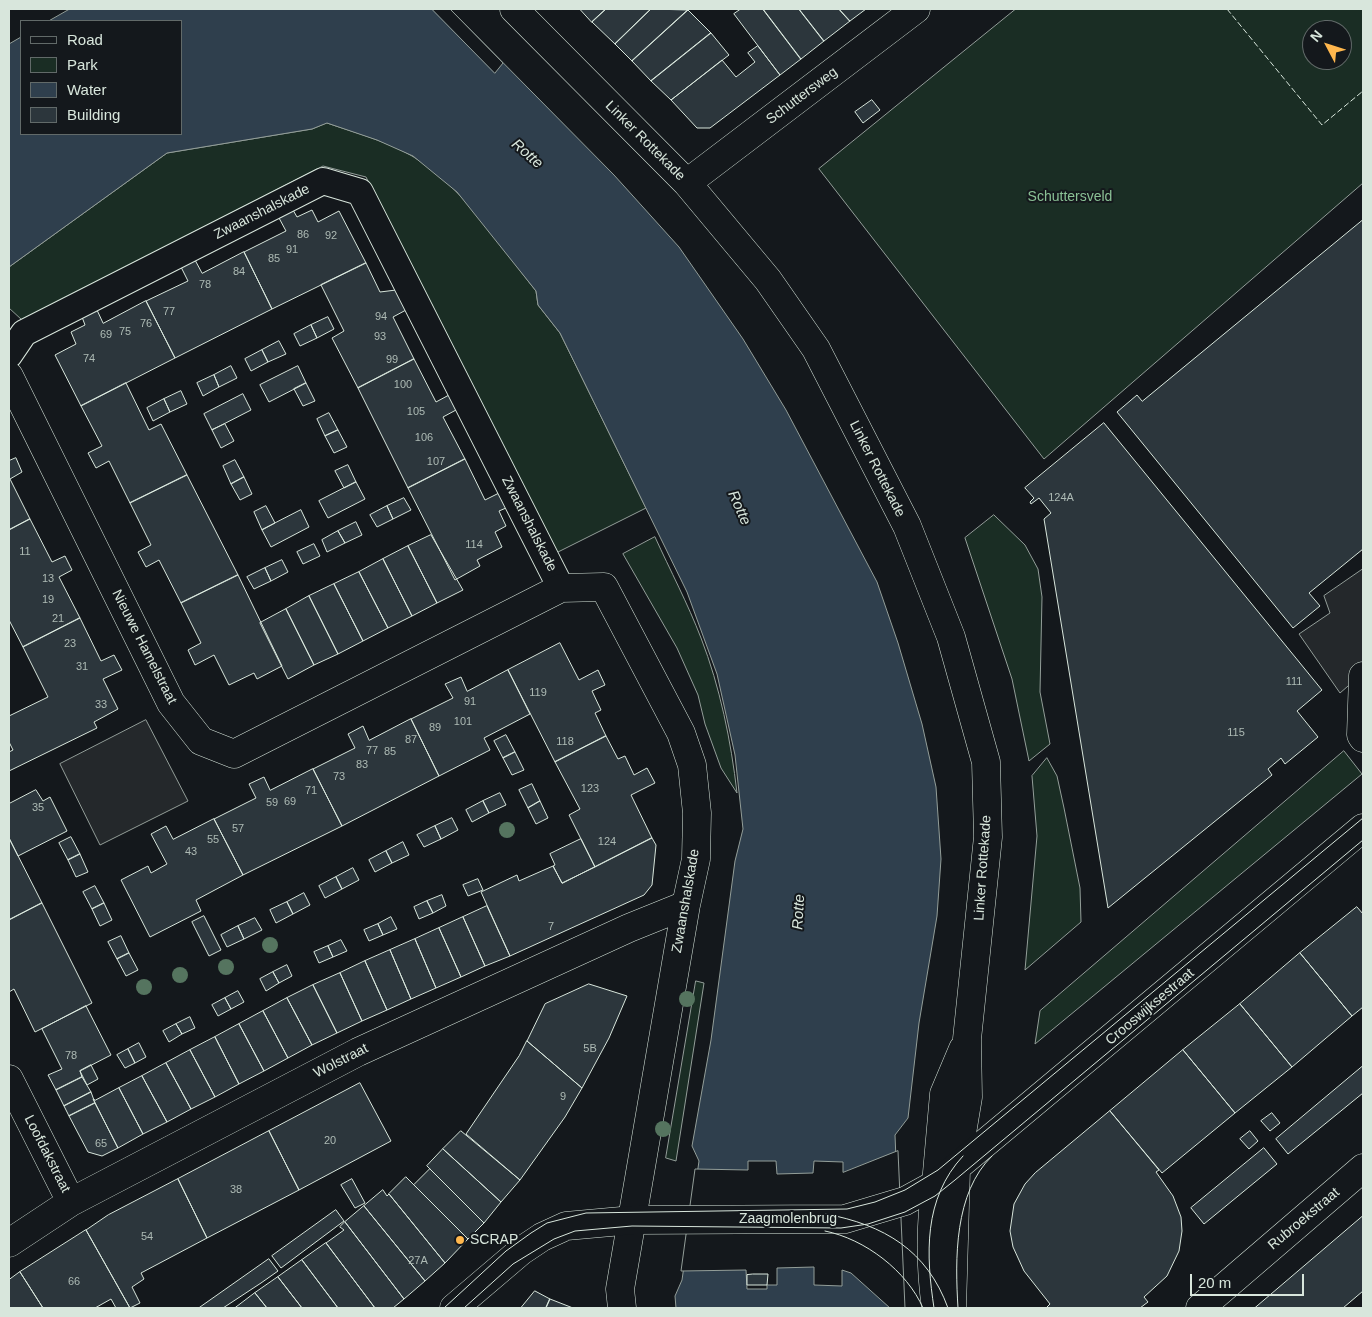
<!DOCTYPE html>
<html>
<head>
<meta charset="utf-8">
<style>
	body { margin:0 }
	#map { position:relative; width:1372px; height:1317px; overflow:hidden; background:#14181c; font-family:Arial,sans-serif }
	canvas { display:block }
	.frame { position:absolute; inset:0; border:10px solid #d8e6dc; pointer-events:none }
	.legend { position:absolute; left:20px; top:20px; width:162px; height:115px; box-sizing:border-box; background:#14181c; border:1px solid #626a69; margin:0; padding:6px 9px; list-style:none; font-size:15px; color:#d8e6dc }
	.legend li { display:flex; align-items:center; gap:10px; height:25px }
	.legend b { width:25px; border:1px solid #626a69 }
	.north { position:absolute; left:1302px; top:20px; width:50px; height:50px; box-sizing:border-box; background:#14181c; border:1px solid #626a69; border-radius:50%; rotate:310deg; font-size:14px; font-weight:700; line-height:20px; text-align:center; color:#d8e6dc }
	.north::after { content:''; display:block; margin:auto; width:18px; height:22px; background:#ffb74d; clip-path:polygon(50% 0,100% 100%,50% 72%,0 100%) }
	.scale { position:absolute; left:1190px; top:1274px; width:114px; height:22px; box-sizing:border-box; border:2px solid #d8e6dc; border-top:0; padding-left:6px; font-size:15px; line-height:18px; white-space:nowrap; color:#d8e6dc; -webkit-text-stroke:4px #14181c; paint-order:stroke }
</style>
</head>
<body>
<div id="map">
<canvas width="1372" height="1317"></canvas>
<div class="frame"></div>
<ul class="legend">
<li><b style="height:6px;background:#14181c"></b>Road</li>
<li><b style="height:14px;background:#1a2d24"></b>Park</li>
<li><b style="height:14px;background:#2f3f4d"></b>Water</li>
<li><b style="height:14px;background:#2c363c"></b>Building</li>
</ul>
<div class="north">N</div>
<div class="scale">20 m</div>
</div>
<script>
const g = document.querySelector('canvas').getContext('2d');
g.lineJoin = 'round';
function fill(path, color) {
  g.fillStyle = color;
  g.fill(path, 'evenodd');
}
function trace(path, color, width, dash) {
  g.strokeStyle = color;
  g.lineWidth = width;
  g.lineCap = dash ? 'butt' : 'round';
  g.setLineDash(dash || []);
  g.stroke(path);
}
function drawText(font, color, halo, rows, align = 'center') {
  g.font = font + ' Arial,sans-serif';
  g.lineWidth = 4;
  g.setLineDash([]);
  g.textBaseline = 'middle';
  g.strokeStyle = halo;
  g.fillStyle = color;
  for (const [text, x, y, turn = 0] of rows) {
    g.save();
    g.translate(x, y);
    g.rotate((+turn || 0) * Math.PI / 180);
    g.textAlign = isNaN(turn) ? turn : align;
    if (halo) g.strokeText(text, 0, 0);
    g.fillText(text, 0, 0);
    g.restore();
  }
}
const green = new Path2D(`
	M1016 9H1363V183L1044 459 819 169ZM1312 30H1342V60H1312Z
	M327 123C356 133 386 141 412 156 464 187 499 245 536 291L538 305 560 333 646 508 556 553 366 177 323 166 22 320 9 308V267L167 153 312 129Z
	M994 515 1025 545 1038 569 1042 597 1040 692 1050 744 1029 761 1012 679 965 538Z
	M655 537C670 570 688 604 701 638 720 687 731 741 737 793L721 768 705 724 698 695 677 648 623 554Z
	M1344 751 1362 774 1035 1044 1040 1011Z
	M1047 758 1057 776 1064 808 1080 888 1081 922 1025 970 1037 836 1032 776Z
	M696 981 704 983 676 1161 666 1158Z`);
fill(green, '#1a2d24');
trace(green, '#939e99', 1);
const parking = new Path2D(`
	M1363 569V673L1340 693 1299 634 1330 613 1324 596Z
	M146 720 188 801 100 845 60 764Z`);
fill(parking, '#24282b');
trace(parking, '#939e99', 1);
const water = new Path2D(`
	M70 9H450L614 175 679 247 743 339 786 410 877 582 898 643 922 724 936 787 941 859 937 916 919 1023 908 1118 895 1135 902 1308H676L675 1296 682 1280 699 1161 692 1146 711 1040 735 861 743 829 735 755 717 674 687 592 560 333 538 305 536 291 457 192 413 156 377 140 327 123 312 129 167 153 9 267V44L21 37V134H181V21H49Z`);
fill(water, '#2f3f4d');
trace(water, '#939e99', 1);
const pier = new Path2D(`
	M432 9H450L503 63 495 73Z
	M898 1151 905 1308H890L851 1273 842 1270V1286L814 1285V1267L777 1268V1285H767V1289H747L746 1270 681 1271 695 1169 748 1170V1161H776L777 1174 813 1173 814 1161 843 1162V1172Z`);
fill(pier, '#14181c');
trace(pier, '#939e99', 1);
const building = new Path2D(`
	M580 9H606L592 22Z
	M606 9H651L615 44 592 22Z
	M651 9 688 10 632 61 615 44Z
	M741 9H763L801 59 780 75 734 14Z
	M763 9H799L824 41 801 59Z
	M799 9H839L850 21 824 41Z
	M839 9H866L850 21Z
	M688 10 711 33 651 81 632 61Z
	M711 33 729 55 671 100 651 81Z
	M758 46 780 75 710 128H697L671 100 722 60 736 77 755 62 748 53Z
	M872 100 880 110 863 123 855 112Z
	M293 210 297 217 312 210 318 222 339 211 366 263 272 309 244 252 286 231 279 218Z
	M1363 220V549L1309 593 1320 606 1293 628 1117 412 1137 395 1142 401Z
	M244 252 272 309 175 358 146 301 188 281 181 267 195 260 202 273Z
	M366 263 380 292 396 290 406 310 393 317 414 359 358 388 332 338 344 331 321 285Z
	M146 301 175 358 81 406 55 355 76 344 71 332 85 325 82 317 97 310 103 323Z
	M328 317 334 329 317 338 311 325Z
	M311 325 317 338 300 346 294 334Z
	M279 341 286 354 268 362 262 350Z
	M262 350 268 362 251 371 245 359Z
	M414 359 436 402 449 395 456 410 443 417 465 459 408 488 358 388Z
	M231 366 237 378 219 387 214 375Z
	M298 366 306 383 269 402 260 385Z
	M214 375 219 387 203 396 197 383Z
	M126 383 149 430 161 424 187 475 130 503 109 461 96 468 88 453 102 446 81 406Z
	M306 383 315 401 303 406 294 389Z
	M181 391 187 404 170 412 164 399Z
	M243 394 251 410 212 430 204 414Z
	M164 399 170 412 153 421 147 408Z
	M329 413 338 430 325 436 317 419Z
	M1104 423 1322 690 1297 711 1318 737 1285 764 1281 758 1268 769 1272 775 1108 908 1044 519 1051 513 1039 498 1031 504 1030 502 1034 498 1025 488Z
	M225 424 234 441 221 448 212 430Z
	M338 430 347 447 334 453 325 436Z
	M16 458 22 472 10 479 30 519 9 530V461Z
	M465 459 485 500 499 493 506 508 499 511 506 526 495 532 502 547 477 560 480 566 455 580 408 488Z
	M235 460 244 477 231 484 223 466Z
	M348 465 356 482 344 488 335 471Z
	M187 475 238 575 181 603 159 560 146 567 138 552 151 545 130 503Z
	M244 477 252 494 240 500 231 484Z
	M356 482 365 499 328 518 319 501Z
	M404 498 411 510 393 519 387 506Z
	M266 506 275 523 262 530 254 512Z
	M387 506 393 519 377 527 370 515Z
	M301 510 309 527 271 547 262 530Z
	M30 519 52 562 65 556 72 570 59 577 80 618 23 647 9 620V530Z
	M356 522 362 535 345 543 338 531Z
	M338 531 345 543 327 552 322 540Z
	M431 535 463 590 437 603 408 546Z
	M314 544 320 556 303 564 297 552Z
	M408 546 437 603 412 616 383 559Z
	M383 559 412 616 388 628 359 572Z
	M282 560 288 572 271 581 265 568Z
	M265 568 271 581 254 589 247 577Z
	M359 572 388 628 363 641 334 584Z
	M238 575 282 666 257 679 254 673 229 685 214 655 195 665 188 650 201 643 181 603Z
	M334 584 363 641 338 654 309 596Z
	M309 596 338 654 314 665 286 609Z
	M286 609 314 665 288 679 260 623Z
	M80 618 101 661 114 655 122 670 103 679 118 709 94 722 97 728 9 771V752L13 750 9 742V716L48 697 23 647Z
	M560 643 579 680 598 670 605 685 592 691 601 710 595 713 606 736 555 762 508 670Z
	M508 670 530 714 484 738 490 750 439 776 411 719 453 698 445 684 461 677 467 691Z
	M411 719 439 776 342 826 313 769 355 748 348 734 363 726 369 740Z
	M506 735 515 752 503 758 494 741Z
	M606 736 618 759 625 756 634 775 647 768 655 783 631 795 652 838 595 867 569 815 580 809 555 762Z
	M515 752 524 770 512 775 503 758Z
	M313 769 342 826 243 875 214 819 256 798 249 784 264 777 270 790Z
	M532 784 540 801 528 808 519 790Z
	M36 790 43 801 50 797 67 831 18 856 9 838V804Z
	M500 793 506 805 489 813 483 801Z
	M483 801 489 813 472 822 466 810Z
	M540 801 548 818 536 824 528 808Z
	M452 818 458 830 441 839 435 826Z
	M214 819 243 875 196 900 201 911 150 937 121 880 148 866 151 873 167 864 151 834 166 826 173 839Z
	M435 826 441 839 424 847 417 835Z
	M71 837 80 854 68 860 59 843Z
	M9 838 42 903 9 920Z
	M652 838 656 845 652 885 644 895 510 956 481 892 517 875 519 881 553 866 562 883Z
	M581 839 595 867 562 883 553 866 555 865 550 854Z
	M403 842 409 855 392 863 386 851Z
	M386 851 392 863 375 872 369 860Z
	M80 854 88 872 76 877 68 860Z
	M353 868 359 880 342 889 336 877Z
	M336 877 342 889 325 898 319 886Z
	M478 879 483 890 468 896 463 885Z
	M95 886 104 903 92 909 83 892Z
	M304 893 310 905 293 914 287 902Z
	M442 895 446 906 433 913 427 901Z
	M427 901 433 913 419 919 414 907Z
	M287 902 293 914 276 923 270 910Z
	M42 903 92 1003 35 1032 14 989 9 992V920Z
	M104 903 112 920 100 926 92 909Z
	M487 906 510 956 485 966 463 917Z
	M1357 907 1363 914V1007L1352 1016 1300 953Z
	M204 916 221 950 209 956 192 922Z
	M391 917 397 929 383 935 378 924Z
	M463 917 485 966 461 977 439 928Z
	M255 918 262 930 244 939 238 926Z
	M378 924 383 935 369 941 364 930Z
	M238 926 244 939 227 947 221 935Z
	M439 928 461 977 436 988 415 939Z
	M121 936 129 953 117 959 108 942Z
	M415 939 436 988 411 999 390 950Z
	M341 940 347 951 333 957 328 946Z
	M328 946 333 957 319 963 314 952Z
	M390 950 411 999 387 1010 365 961Z
	M129 953 138 970 126 976 117 959Z
	M1300 953 1352 1016 1292 1067 1240 1004Z
	M365 961 387 1010 362 1021 340 973Z
	M287 965 292 976 279 983 273 972Z
	M273 972 279 983 266 991 260 979Z
	M340 973 362 1021 337 1033 313 985Z
	M589 984 627 996 609 1038 582 1088 527 1041 545 1004Z
	M313 985 337 1033 312 1045 287 998Z
	M238 991 244 1002 231 1009 225 998Z
	M225 998 231 1009 218 1016 212 1005Z
	M287 998 312 1045 288 1058 263 1011Z
	M1240 1004 1292 1067 1235 1113 1183 1050Z
	M86 1006 111 1055 80 1071 82 1077 56 1090 48 1075 62 1069 42 1029Z
	M263 1011 288 1058 264 1071 239 1024Z
	M190 1017 195 1028 182 1034 176 1024Z
	M176 1024 182 1034 169 1042 163 1031Z
	M239 1024 264 1071 239 1084 215 1037Z
	M215 1037 239 1084 215 1097 190 1050Z
	M527 1041 582 1088 565 1117 520 1180 466 1134 519 1056Z
	M139 1043 146 1057 135 1063 128 1049Z
	M128 1049 135 1063 125 1068 117 1055Z
	M190 1050 215 1097 191 1109 166 1063Z
	M1183 1050 1235 1113 1162 1173 1110 1111Z
	M166 1063 191 1109 167 1122 142 1076Z
	M91 1065 98 1079 87 1085 80 1071Z
	M1363 1066V1093L1288 1154 1276 1139Z
	M142 1076 167 1122 143 1134 119 1088Z
	M82 1077 91 1092 64 1106 56 1090Z
	M360 1083 391 1141 299 1190 269 1131Z
	M119 1088 143 1134 118 1148 93 1099 95 1100Z
	M91 1092 95 1103 69 1116 64 1106Z
	M95 1103 118 1148 102 1156 88 1152 69 1116Z
	M1110 1111 1159 1170 1156 1172 1173 1196 1181 1217 1182 1231 1179 1251 1167 1276 1144 1297 1148 1302 1140 1308H1046L1050 1304 1024 1271 1013 1247 1010 1231 1014 1204 1025 1184 1035 1173Z
	M1272 1113 1280 1123 1270 1131 1261 1121Z
	M269 1131 299 1190 207 1238 178 1179Z
	M461 1131 520 1180 501 1202 443 1149Z
	M1250 1131 1258 1141 1249 1149 1240 1139Z
	M1264 1148 1277 1164 1204 1224 1191 1208Z
	M443 1149 501 1202 484 1223 427 1166Z
	M430 1169 484 1223 468 1239 414 1185Z
	M406 1177 468 1239 445 1263 389 1194Z
	M178 1179 207 1238 141 1273 144 1279 132 1287 140 1303 130 1308 86 1230 108 1215Z
	M352 1179 365 1203 355 1208 341 1185Z
	M383 1190 387 1196 389 1194 445 1263 425 1281 364 1206Z
	M364 1206 425 1281 404 1299 345 1222Z
	M336 1210 344 1221 281 1268 272 1256Z
	M1363 1216V1291L1343 1308H1255Z
	M345 1222 404 1299 393 1308H375L326 1243 344 1230 340 1227Z
	M86 1230 130 1308H116L111 1299 95 1308H43L20 1272Z
	M326 1243 375 1308H338L302 1260Z
	M269 1259 278 1271 261 1283 223 1308H199Z
	M302 1260 338 1308H302L278 1277Z
	M20 1272 43 1308H9V1280Z
	M753 1274H768L767 1285H747V1275Z
	M278 1277 302 1308H267L255 1293Z
	M535 1291 550 1299 546 1308H521Z
	M255 1293 267 1308H235Z
	M550 1299 573 1308H546Z`);
fill(building, '#2c363c');
trace(building, '#d8e6dc', 1);
const pedestrian = new Path2D(`
	M9 355 24 333 323 181 360 192 561 588`);
const minor = new Path2D(`
	M514 9 687 183 768 280 816 349 907 526 951 637 986 762 988 837 967 1039 968 1097 956 1169
	M687 183 916 9
	M9 376 171 703 201 741 234 754 561 588 604 587 681 733 692 765 697 813 696 859 686 905 620 1289 622 1308
	M1363 676 1361 735 1363 738
	M9 1079 71 1202
	M936 1184 944 1094 963 1049
	M9 1243 71 1202 358 1052 629 928 686 905
	M1200 1308 1363 1168`);
const tertiary = new Path2D(`
	M454 1308 521 1251 542 1237 566 1226 633 1220 845 1219 905 1201 936 1184 1363 828
	M936 1308C930 1267 930 1226 936 1184
	M952 1308 956 1169`);
trace(pedestrian, '#d8e6dc', 28);
trace(minor, '#d8e6dc', 29);
trace(tertiary, '#d8e6dc', 29);
trace(pedestrian, '#14181c', 26);
trace(minor, '#14181c', 28);
trace(tertiary, '#14181c', 28);
trace(new Path2D(`
	M826 1214C884 1225 927 1250 948 1308
	M825 1231C865 1239 907 1271 923 1308
	M444 1308 506 1251 531 1233 547 1223 586 1213 847 1209 875 1202 905 1190 938 1170 1363 818
	M464 1308 513 1264 554 1239 575 1231 632 1226 841 1228 868 1224 905 1212 935 1196 955 1180 1363 840
	M934 1308C926 1255 923 1199 963 1156
	M958 1308C955 1259 954 1193 992 1156`), '#d8e6dc', 1);
trace(new Path2D(`
	M1227 9 1322 125 1363 91`), '#d8e6dc', 1, [6, 2.5]);
g.fillStyle = '#55745f';
for (const [x, y] of [
	[507,830],
	[270,945],
	[226,967],
	[180,975],
	[144,987],
	[687,999],
	[663,1129]
]) {
  g.beginPath();
  g.arc(x, y, 8, 0, 2 * Math.PI);
  g.fill();
}
for (const [x, y, r, color] of [
	[460,1240,5,"#ffb74d"]
]) {
  const dot = new Path2D();
  dot.arc(x, y, r, 0, 2 * Math.PI);
  g.fillStyle = color;
  g.fill(dot);
  trace(dot, '#14181c', 2);
}
drawText('11px', '#adbab4', null, [
	["86",303,235],
	["92",331,236],
	["91",292,250],
	["85",274,259],
	["84",239,272],
	["78",205,285],
	["77",169,312],
	["94",381,317],
	["76",146,324],
	["75",125,332],
	["69",106,335],
	["93",380,337],
	["74",89,359],
	["99",392,360],
	["100",403,385],
	["105",416,412],
	["106",424,438],
	["107",436,462],
	["124A",1061,498],
	["114",474,545],
	["11",25,552],
	["13",48,579],
	["19",48,600],
	["21",58,619],
	["23",70,644],
	["31",82,667],
	["111",1294,682],
	["119",538,693],
	["91",470,702],
	["33",101,705],
	["101",463,722],
	["89",435,728],
	["115",1236,733],
	["87",411,740],
	["118",565,742],
	["77",372,751],
	["85",390,752],
	["83",362,765],
	["73",339,777],
	["123",590,789],
	["71",311,791],
	["69",290,802],
	["59",272,803],
	["35",38,808],
	["57",238,829],
	["55",213,840],
	["124",607,842],
	["43",191,852],
	["7",551,927],
	["5B",590,1049],
	["78",71,1056],
	["9",563,1097],
	["20",330,1141],
	["65",101,1144],
	["38",236,1190],
	["54",147,1237],
	["27A",418,1261],
	["66",74,1282]
]);
drawText('14px', '#d8e6dc', '#14181c', [
	["Schuttersweg",802,96,-37],
	["Linker Rottekade",645,141,45],
	["Zwaanshalskade",262,212,-27],
	["Linker Rottekade",877,469,63],
	["Zwaanshalskade",529,524,63],
	["Nieuwe Hamelstraat",144,647,63],
	["Linker Rottekade",983,868,-86],
	["Zwaanshalskade",686,901,-80],
	["Crooswijksestraat",1150,1007,-40],
	["Wolstraat",341,1061,-27],
	["Loofdakstraat",47,1154,63],
	["Zaagmolenbrug",788,1219],
	["Rubroekstraat",1304,1219,-40]
]);
drawText('14px', '#8ac095', '#14181c', [
	["Schuttersveld",1070,197]
]);
drawText('14px', '#d8e6dc', '#14181c', [
	["SCRAP",470,1240]
], 'left');
drawText('italic 15px', '#d8e6dc', '#14181c', [
	["Rotte",527,154,41],
	["Rotte",739,508,66],
	["Rotte",799,912,-87]
]);
</script>
</body>
</html>
